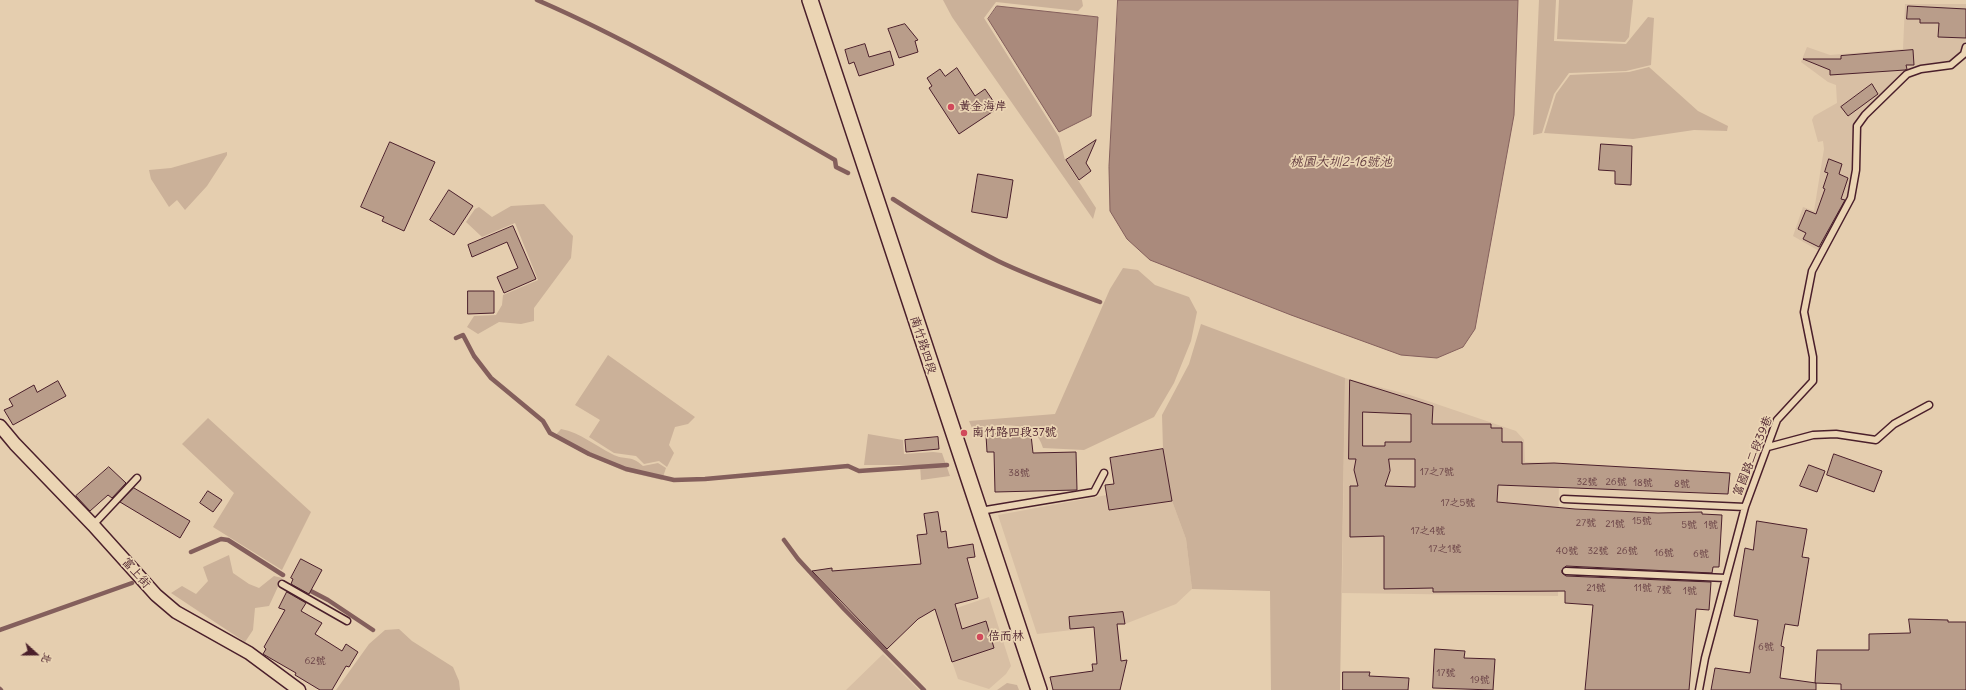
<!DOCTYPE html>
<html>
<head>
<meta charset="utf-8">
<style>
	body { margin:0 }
	#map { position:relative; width:1966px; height:690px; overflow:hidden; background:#e5ceaf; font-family:Delius,"LXGW WenKai TC",sans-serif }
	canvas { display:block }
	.north { position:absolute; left:16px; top:634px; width:40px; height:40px; -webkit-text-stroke:3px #ebd5b4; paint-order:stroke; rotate:111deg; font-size:11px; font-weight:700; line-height:16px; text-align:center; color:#4a1f2b }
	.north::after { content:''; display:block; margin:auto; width:14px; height:18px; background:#4a1f2b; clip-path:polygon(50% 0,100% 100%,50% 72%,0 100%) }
</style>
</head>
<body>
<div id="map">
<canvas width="1966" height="690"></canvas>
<div class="north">北</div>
</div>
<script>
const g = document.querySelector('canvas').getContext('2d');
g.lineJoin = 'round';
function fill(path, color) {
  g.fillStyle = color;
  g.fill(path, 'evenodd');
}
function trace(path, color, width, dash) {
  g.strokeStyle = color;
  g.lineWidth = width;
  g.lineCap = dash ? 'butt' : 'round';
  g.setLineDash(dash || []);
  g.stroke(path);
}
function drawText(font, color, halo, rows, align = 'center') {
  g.font = font + ' Delius,"LXGW WenKai TC",sans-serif';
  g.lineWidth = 3.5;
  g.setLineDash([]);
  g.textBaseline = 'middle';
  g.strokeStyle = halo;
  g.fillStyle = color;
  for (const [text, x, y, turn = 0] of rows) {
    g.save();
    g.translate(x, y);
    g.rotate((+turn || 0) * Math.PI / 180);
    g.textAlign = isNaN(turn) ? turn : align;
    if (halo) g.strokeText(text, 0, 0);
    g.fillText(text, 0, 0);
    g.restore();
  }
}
fill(new Path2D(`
	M1905 4H1966V40L1960 52 1949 63 1918 67 1894 81 1856 119 1852 173 1847 200 1819 251 1793 236 1803 207 1814 211 1824 149 1823 141 1818 142 1812 120 1814 116 1837 103 1836 85 1828 82 1801 62 1807 47 1830 55 1903 49Z
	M1345 378 1410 395 1516 431 1524 440 1525 462 1559 463 1558 596 1342 593Z
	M1107 495 1109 510 1172 501 1186 539 1192 589 1176 604 1125 624 1037 634 998 515Z
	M989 597 1011 666 1006 674 989 689 958 679 936 615Z
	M883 654 919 690H846Z`), '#d8bfa4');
fill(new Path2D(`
	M943 0H1082L1083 6 1078 11 996 2 984 18 1059 137 1065 160 1096 208 1093 219 952 17Z
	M1539 0H1556L1554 41 1626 44 1648 17 1654 18 1651 65 1626 71 1569 73 1554 94 1542 133 1533 135Z
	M1559 0H1633L1629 37 1625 42 1557 39Z
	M1649 67 1698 111 1728 126 1727 131 1694 130 1633 139 1544 133 1556 94 1570 75 1629 72Z
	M227 152V155L207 186 185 210 177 200 169 207 151 179 149 170 171 168Z
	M544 204 573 236 571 258 534 308V321L521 324 499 322 478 334 467 327 474 316 496 315 502 305 503 295 538 280 515 223 482 237 466 222 475 209 479 207 492 217 511 206Z
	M1123 268 1138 270 1155 285 1189 297 1197 312 1191 341 1174 383 1154 417 1084 450 1043 448C1041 442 1037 433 1031 430 1013 422 990 426 972 428L969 421 1055 414 1110 289Z
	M1201 324 1345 378 1340 690H1271L1270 591 1192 589 1186 539 1172 501 1163 449 1162 415 1189 364Z
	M608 355 695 417 688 424 675 427 669 445 674 453 667 467 659 461 644 464 636 456 614 453 589 437 600 420 575 405Z
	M208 418 311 512 282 570 213 527 234 493 182 444Z
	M561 429C581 433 594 445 612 454 625 461 630 454 643 466L658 463 666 468 662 480 624 471 587 455 554 437Z
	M868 434 903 440 904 454 933 452 942 453 950 476 921 480 920 465H864Z
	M229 555 233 573 249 584 259 588 274 576 282 578 269 606 255 608 253 630 245 642 171 593 182 586 196 594 208 581 203 567Z
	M399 629 412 641 453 667 459 681 460 690H336L369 644 385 630Z
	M1007 683 1017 685 1019 690H997Z`), '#cbb199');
const water = new Path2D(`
	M1118 0H1518L1514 115 1475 329 1463 347 1437 358 1401 355 1291 315 1150 260 1127 239 1110 211 1109 167Z
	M997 6 1098 17 1091 116 1059 132 988 19Z`);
fill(water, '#aa8a7c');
trace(water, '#845f5c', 1);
trace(new Path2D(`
	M537 0C641 45 737 104 835 160L836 167 848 173
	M893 199C927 221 962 243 998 261 1031 277 1066 289 1100 302
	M456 338 463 335 474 356 491 378 543 421 550 433 589 454 626 469 674 480 705 479 848 466 859 471 947 465
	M784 540 798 559 844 609 924 690
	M191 552 221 539 228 540 283 575
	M307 589 328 600 373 630
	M0 630 132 583
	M0 689 1 690`), '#845f5c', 4.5);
const building = new Path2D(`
	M1908 6 1966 9V38L1938 37 1939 23H1920V19H1907Z
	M905 24 918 40 915 41 918 52 899 58 888 29Z
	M865 44 869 57 890 51 894 65 859 76 854 62 849 64 845 50Z
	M1913 50 1914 65H1906L1907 69 1905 70 1830 75V70L1803 59H1841V56Z
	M957 68 975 96 985 89 998 108 959 134 929 88 932 86 927 78 940 69 945 76Z
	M1872 84 1878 94 1848 116 1841 107Z
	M1096 140 1086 163 1091 171 1079 180 1066 160Z
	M390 142 435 162 404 231 382 221 384 217 361 207Z
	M1601 144 1632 146 1631 185 1615 184V171L1599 170Z
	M1829 159 1842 164 1839 174 1848 178 1841 199 1845 200 1819 247 1803 239 1806 233 1798 229 1806 210 1816 214 1825 189 1823 188 1828 173 1825 172Z
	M978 174 1013 180 1007 218 972 212Z
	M449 190 473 206 454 235 430 220Z
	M513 226 536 279 504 293 497 277 518 268 507 242 472 257 468 245Z
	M468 291H494V313L468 314Z
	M1350 380 1433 406 1432 424H1491V428H1502V442H1522V464L1554 463 1730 473 1728 494 1498 485 1497 502 1575 509 1658 513 1702 512V514L1722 515 1719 567H1713L1712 573 1566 566 1562 570V573L1566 576 1711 582 1709 610 1696 609 1689 690H1585L1593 605 1565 603V591L1433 592V588L1384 589V536L1350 537V486H1358L1354 470 1356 459H1349ZM1363 412 1411 414V442H1385V446H1363ZM1389 459H1415V487L1385 486 1390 471Z
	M58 381 66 396 13 425 4 410 13 406 9 399 34 385 37 392Z
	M1025 432V436L1031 435 1033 453 1076 452 1077 490 995 492 994 452H987L986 435Z
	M938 437 939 449 906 452 905 440Z
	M1163 449 1172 501 1109 510 1105 485 1114 484 1110 458Z
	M1834 454 1882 471 1874 492 1827 475Z
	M1809 465 1825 471 1817 492 1800 486Z
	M109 467 126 483 112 498 108 495 90 511 76 496Z
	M134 488 190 521 180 538 120 502Z
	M208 491 222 500 213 512 200 503Z
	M938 512 941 532 946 531 948 548 973 544 975 557 967 558 978 598 955 604 962 629 986 621 994 648 952 662 935 609 918 619 887 649 812 571 832 568V571L921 564 917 535 927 534 924 514Z
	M1757 521 1807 529 1802 557 1809 558 1798 626 1785 624 1781 646 1784 647 1780 678 1816 683V690H1711L1715 668 1750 673 1758 620 1734 616 1745 548 1753 550Z
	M301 559 322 570 309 594 291 584 293 579 291 578Z
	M287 592 306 603 301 611 322 623 315 634 342 651 346 644 358 652 349 667 346 666 332 690H320L295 675 296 673 263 654 266 649 264 647 285 610 279 608Z
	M1123 612 1125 624H1117L1121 661 1127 660 1120 690H1053L1050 677 1093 671 1092 664H1097L1094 627 1070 629 1069 617Z
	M1909 619 1948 620V622H1966V690H1841V684L1815 683 1817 650H1869V634L1910 633Z
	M1435 649 1465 651 1464 658 1495 659 1493 690 1433 688Z
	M1343 672H1370L1369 676 1409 678 1408 690H1343Z`);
fill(building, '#b99d8a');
trace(building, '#4a1f2b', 1);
const service = new Path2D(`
	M1768 447 1813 435 1836 434 1876 440 1894 424 1929 405
	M1564 499 1745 507
	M980 511 1094 492 1104 473
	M93 525 137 478
	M1566 571 1726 578
	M282 584 347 621
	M1699 690 1705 658 1745 507 1777 420 1813 381V357L1804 312 1812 271 1851 198 1856 170 1857 126 1865 115 1907 74 1921 69 1951 65 1964 54 1966 47`);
const minor = new Path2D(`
	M0 426 15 444 93 525 156 595 176 612 249 653 299 690`);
const tertiary = new Path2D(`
	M810 0 1039 690`);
trace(service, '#4a1f2b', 9);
trace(minor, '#4a1f2b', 15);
trace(tertiary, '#4a1f2b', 18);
trace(service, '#ebd5b4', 6);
trace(minor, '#ebd5b4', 12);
trace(tertiary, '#ebd5b4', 15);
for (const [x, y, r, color] of [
	[951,107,4,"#d1495b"],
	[964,433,4,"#d1495b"],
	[980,637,4,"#d1495b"]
]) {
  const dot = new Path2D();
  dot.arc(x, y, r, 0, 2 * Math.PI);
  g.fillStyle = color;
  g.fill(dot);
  trace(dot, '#ebd5b4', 1.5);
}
drawText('10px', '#663e43', null, [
	["17之7號",1437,472],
	["38號",1019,473],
	["32號",1587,482],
	["26號",1616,482],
	["18號",1643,483],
	["8號",1682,484],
	["17之5號",1458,503],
	["15號",1642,521],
	["27號",1586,523],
	["21號",1615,524],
	["5號",1689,525],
	["1號",1711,525],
	["17之4號",1428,531],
	["17之1號",1445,549],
	["40號",1567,551],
	["32號",1598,551],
	["26號",1627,551],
	["16號",1664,553],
	["6號",1701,554],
	["21號",1596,588],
	["11號",1643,588],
	["7號",1664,590],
	["1號",1690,591],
	["6號",1766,647],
	["62號",315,661],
	["17號",1446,673],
	["19號",1480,680]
]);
drawText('12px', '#4a1f2b', '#ebd5b4', [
	["黃金海岸",959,107],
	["南竹路四段37號",972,433],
	["倍而林",988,637]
], 'left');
drawText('12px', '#4a1f2b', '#ebd5b4', [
	["南竹路四段",923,345,72],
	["富國路二段39巷",1753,456,-68],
	["富上街",136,573,48]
]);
drawText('italic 13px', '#623a3f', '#ebd5b4', [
	["桃園大圳2-16號池",1341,162]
]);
</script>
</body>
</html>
